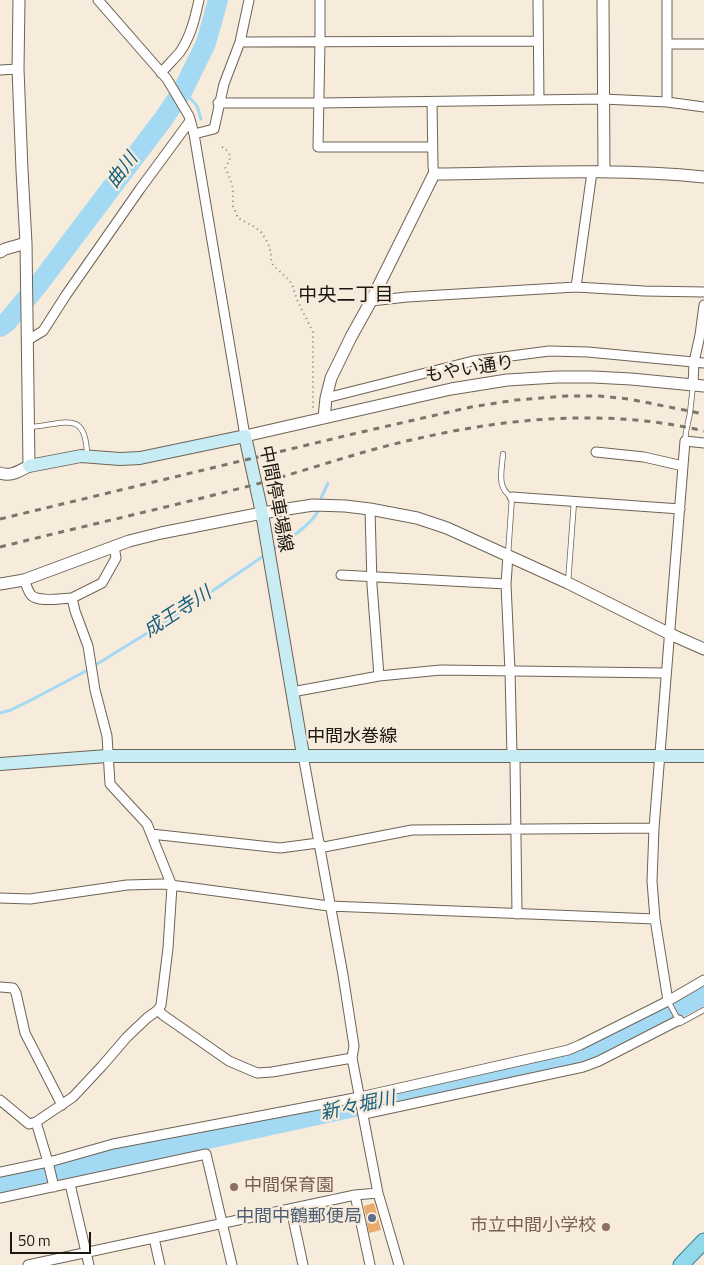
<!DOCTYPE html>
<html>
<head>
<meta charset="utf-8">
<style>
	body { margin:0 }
	#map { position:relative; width:704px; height:1265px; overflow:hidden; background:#f7ebdb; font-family:"Titillium Web",sans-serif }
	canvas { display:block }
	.scale { position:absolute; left:10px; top:1232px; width:81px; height:22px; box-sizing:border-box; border:2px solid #1b1711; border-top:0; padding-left:6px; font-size:15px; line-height:18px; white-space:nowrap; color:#1b1711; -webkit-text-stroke:4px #f7ebdb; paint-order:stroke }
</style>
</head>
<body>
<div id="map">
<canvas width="704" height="1265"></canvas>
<div class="scale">50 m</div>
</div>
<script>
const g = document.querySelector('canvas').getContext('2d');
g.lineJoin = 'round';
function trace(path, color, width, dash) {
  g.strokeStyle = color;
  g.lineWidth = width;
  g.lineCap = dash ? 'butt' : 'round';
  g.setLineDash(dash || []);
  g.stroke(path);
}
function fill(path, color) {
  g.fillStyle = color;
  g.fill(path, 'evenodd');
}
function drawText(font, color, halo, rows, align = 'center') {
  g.font = font + ' "Titillium Web","Noto Sans JP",sans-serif';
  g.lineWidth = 4.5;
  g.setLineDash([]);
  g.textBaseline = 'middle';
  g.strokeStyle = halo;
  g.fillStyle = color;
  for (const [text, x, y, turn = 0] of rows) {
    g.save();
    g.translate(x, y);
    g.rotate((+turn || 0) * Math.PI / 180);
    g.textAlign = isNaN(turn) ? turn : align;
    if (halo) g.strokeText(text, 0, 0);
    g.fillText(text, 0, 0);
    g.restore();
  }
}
trace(new Path2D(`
	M183 90 197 106 201 119
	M320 502 322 496 328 483
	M272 550C285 542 315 523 319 508
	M0 713 11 710 35 698 84 672 183 611 265 555`), '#a4d9f4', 3);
trace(new Path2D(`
	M0 327 6 323 38 285 164 118 183 90 206 43 218 0
	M0 1184 580 1058 704 995`), '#a4d9f4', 20);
fill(new Path2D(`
	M374 1203 381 1230 369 1233 364 1206Z`), '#edaa6d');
const service = new Path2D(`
	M30 427C63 425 86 408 87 455
	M685 441 686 432 690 413 693 385
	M503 454C502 470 496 488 512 497L508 555
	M568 583 574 502
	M668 1001 680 1023 704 1010`);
const minor = new Path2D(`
	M98 0 167 79 189 116 194 134 245 436
	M320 0V42L318 147H432
	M538 0 539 100
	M667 0V102
	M240 42 538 41
	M667 44H704
	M0 70 18 69
	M161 73C167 66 174 59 180 52 191 36 195 18 199 0
	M432 102 433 166 434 174
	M218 103H319L603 99 667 102 704 107
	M194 134 214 129 224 84 240 42 249 0
	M576 287 592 172
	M371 301 407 297 576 287 644 291 704 292
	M28 340 43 331 66 295 140 189 190 121
	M693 385 694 362 700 335 704 305
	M326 398 473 361 549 351 588 352 704 363
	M596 452 644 457 683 466
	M512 497 680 509
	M370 509 372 585 379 676
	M508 555 506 584 510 671 512 755 515 761 517 914
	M341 575 506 584
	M72 598 102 583 116 558 114 546
	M292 692 379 676 441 670 666 673
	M303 755 343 975 354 1046 352 1058 378 1193 399 1265
	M151 834 280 848 318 843 324 847 412 830 654 828
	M0 898 30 899 127 885 163 884 329 906 655 919
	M0 987 13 988 16 993 25 1033 62 1105
	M668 1001 655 919 652 881 654 828 685 441 704 443
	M158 1010 163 1015 229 1061 257 1073 272 1072 352 1058
	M0 1100 29 1124 36 1122 73 1097 102 1066 127 1037 147 1018 158 1010 161 1005 168 948 172 886 147 824 110 784 107 736 95 690 88 646 75 611 72 598C61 598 39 603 31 595 28 591 26 584 24 580
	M364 1114 583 1067 599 1061 679 1020
	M36 1122 48 1162 54 1187
	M0 1172 53 1161 113 1144 360 1097 568 1050 580 1045 668 1001 704 980
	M70 1184 89 1265
	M355 1195 370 1265
	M0 1198 206 1154 232 1265
	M291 1209 303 1265
	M154 1238 160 1265
	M28 1265 355 1195 378 1193`);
const tertiary = new Path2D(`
	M603 0 604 172
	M0 252 5 249 26 243
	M324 418 326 398 331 378 351 337 371 301 434 174C524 173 614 168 704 177
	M245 436 451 389 507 380 557 377H593L631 379 704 386
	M0 473C11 477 19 471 29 466L26 243 22 170 18 69 19 0
	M0 584 24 580 129 541 161 533 262 513 313 505 345 506 370 509 417 518 447 528 568 583 670 634 704 649`);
const secondary = new Path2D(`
	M29 466 81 456 120 459 140 458 245 436 262 513 303 755
	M0 764 107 756H704`);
const primary = new Path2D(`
	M681 1265 704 1241`);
trace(service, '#6e6355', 6);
trace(minor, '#6e6355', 11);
trace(tertiary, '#6e6355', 13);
trace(secondary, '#6e6355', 14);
trace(primary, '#378495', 17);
trace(new Path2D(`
	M222 147C232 153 232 159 225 167L229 176 233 188V206L238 218 253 226 261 232 268 243 271 253V261L273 265 288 279 292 284 297 300 313 332V410`), '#8a8277', 2, [1, 4]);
trace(service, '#fff', 4.5);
trace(minor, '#fff', 9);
trace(tertiary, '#fff', 11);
trace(secondary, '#c8ecf4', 12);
trace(primary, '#90d8ea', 15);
trace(new Path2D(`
	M0 519 353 434 471 407 516 400 565 396H599L629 399 704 414
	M0 547C84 526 169 507 253 485 309 470 363 450 420 438 513 417 610 409 704 431`), '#7c756a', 3, [6, 6]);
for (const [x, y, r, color] of [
	[234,1187,5,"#8d6e63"],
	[372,1218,5,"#5c6f8a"],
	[606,1227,5,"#8d6e63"]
]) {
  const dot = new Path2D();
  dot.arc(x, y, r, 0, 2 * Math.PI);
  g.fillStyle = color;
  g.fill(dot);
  trace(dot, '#f7ebdb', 2);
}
drawText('18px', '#1b1711', '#f7ebdb', [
	["もやい通り",470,370,-9],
	["中間停車場線",275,499,79],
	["中間水巻線",352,738]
]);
drawText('18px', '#785e54', '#f7ebdb', [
	["中間保育園",244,1187],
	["市立中間小学校",596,1227,"right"]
], 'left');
drawText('18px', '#4e5e75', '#f7ebdb', [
	["中間中鶴郵便局",362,1218]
], 'right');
drawText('italic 19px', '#16607e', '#f7ebdb', [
	["曲川",123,171,-53],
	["成王寺川",178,613,-33],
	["新々堀川",358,1107,-12]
]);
drawText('19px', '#1b1711', '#f7ebdb', [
	["中央二丁目",346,296]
]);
</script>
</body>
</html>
